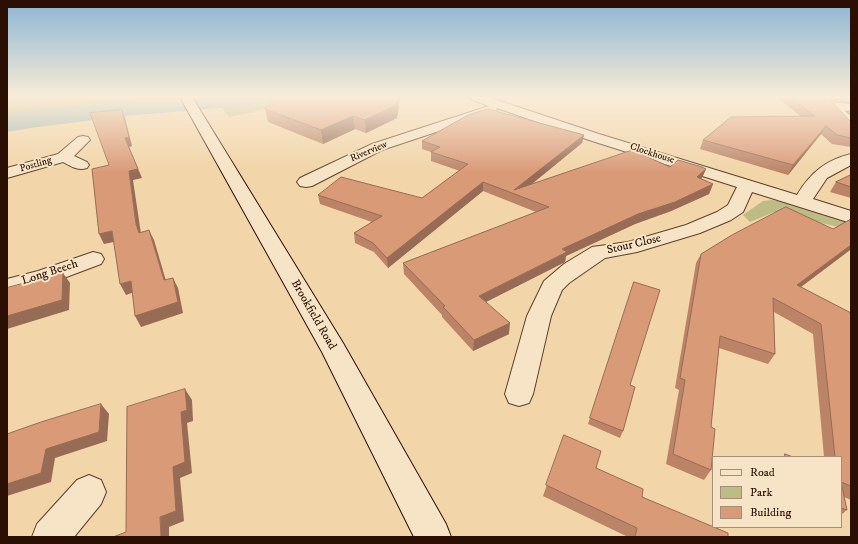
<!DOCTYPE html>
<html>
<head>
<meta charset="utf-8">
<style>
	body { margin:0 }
	#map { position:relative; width:858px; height:544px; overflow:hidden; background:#f2d5a8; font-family:"IM FELL DW Pica",serif }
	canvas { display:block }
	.frame { position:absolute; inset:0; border:8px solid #2b0f03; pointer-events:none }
	.legend { position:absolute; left:712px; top:456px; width:130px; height:72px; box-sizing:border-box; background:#f7e4c6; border:1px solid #a58f78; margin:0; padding:5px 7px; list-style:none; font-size:12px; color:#2b0f03 }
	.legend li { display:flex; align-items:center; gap:8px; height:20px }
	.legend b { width:20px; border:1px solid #a58f78 }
</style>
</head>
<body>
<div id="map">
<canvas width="858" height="544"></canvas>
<div class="frame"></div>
<ul class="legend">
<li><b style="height:5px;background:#f7e4c6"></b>Road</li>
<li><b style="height:11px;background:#bebc85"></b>Park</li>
<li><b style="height:11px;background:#d99a78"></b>Building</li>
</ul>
</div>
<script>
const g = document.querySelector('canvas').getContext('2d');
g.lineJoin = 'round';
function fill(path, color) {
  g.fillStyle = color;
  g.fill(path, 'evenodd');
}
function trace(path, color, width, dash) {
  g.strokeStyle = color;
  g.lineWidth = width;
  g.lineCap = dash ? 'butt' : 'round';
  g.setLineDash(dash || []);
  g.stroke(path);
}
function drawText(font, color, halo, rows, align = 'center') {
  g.font = font + ' "IM FELL DW Pica",serif';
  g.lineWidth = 4;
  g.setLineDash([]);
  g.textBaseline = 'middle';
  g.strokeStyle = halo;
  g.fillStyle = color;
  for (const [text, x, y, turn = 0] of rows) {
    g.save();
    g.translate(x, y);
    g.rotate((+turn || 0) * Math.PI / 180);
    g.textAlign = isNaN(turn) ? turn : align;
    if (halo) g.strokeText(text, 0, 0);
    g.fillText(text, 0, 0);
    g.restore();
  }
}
fill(new Path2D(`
	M7 97H146L148 102 78 120 7 132Z
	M281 97 283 103 253 112 229 117 218 103 250 102Z
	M772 200 790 203 851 223V230L774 212 750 222 743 215 763 201Z`), '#bebc85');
fill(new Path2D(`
	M144 97H271L267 103 257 105 125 116 7 131V113Z`), '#9fb6b3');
const minor = new Path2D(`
	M470 97H488L599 134 797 195C810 173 826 160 851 154V165L827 178 813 199 851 211V223L752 192 743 212 731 220 700 233 637 252 605 258 569 283 562 290 551 316 533 394 529 403 519 406 509 403 505 394 527 316 544 281 564 264 592 247 628 242 686 225 717 212 728 205 737 187 589 140 497 108 496 112 382 150 312 186 306 187 300 186 297 182 300 178 372 144 489 106 472 100Z
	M831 102 851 104V110L845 111 851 116V130L846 129C840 120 831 114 825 106Z
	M83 136 88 137 90 140 74 156 87 162 89 165 87 168C77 171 71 166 63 162L7 178V168L58 154 78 137Z
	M93 252 101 254 104 259 101 264 53 282 7 295V279L38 271Z
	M89 475 101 480 106 492 101 504 74 537H32L37 524 77 480Z`);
const secondary = new Path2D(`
	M180 97H192L343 343 446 524 451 537H414L322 352Z`);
trace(minor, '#5d402c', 2);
trace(secondary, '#2b0f03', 2);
fill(minor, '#f7e4c6');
fill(secondary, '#f7e4c6');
fill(new Path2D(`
	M275 97H400L397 118 366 133 355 129 323 144 268 122 265 109Z
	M777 97H851V103L831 101 850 121H851V147L832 144 821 134 788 175 700 149 703 140 800 116Z
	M851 108V114L848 112Z
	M584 135 582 143 532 184 670 167 706 169 701 179 713 184 709 194 671 211 635 224 566 256 565 262 486 302 509 334 473 351 442 317V315L404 274 403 263 536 212 483 191 388 268 374 252 355 243 354 233 372 222 320 204 318 195 422 198 460 171 431 161V152L422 149V141Z
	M851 175V198L830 192 836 182Z
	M851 219V250H850L801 287 851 313V500L844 497 847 510 841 515V457H824L813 334 774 312 775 354 768 364 719 348 711 427V470L704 480 666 464 679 390 675 388 696 263 701 254 833 229Z
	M634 282 630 385 623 431 620 438 588 424Z
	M564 435 596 468 642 497 728 537H628L543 496Z`), '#bb8467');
fill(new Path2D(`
	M398 97H400L397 118 366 133 365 120Z
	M829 97H832L830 101 828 98Z
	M122 110 125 118 132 146 129 147 142 178 133 180 141 234 139 233 136 224 129 171Z
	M353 116 355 129 323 144 321 130Z
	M826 126 821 134 788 175 793 165Z
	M584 135 582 143 518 195 514 190Z
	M706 169 702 178 693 186 697 177Z
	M483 182V191L388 268 387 258Z
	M713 184 709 194 671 211 635 224 566 256 565 262 478 306 479 296 562 249 638 214Z
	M149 230 154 240 169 291 164 280Z
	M112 231 118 241 104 244 99 234Z
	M851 245V249L850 250 790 295 797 285Z
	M63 273 70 283 69 310 7 329V316Z
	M173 278 178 288 183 313 141 327 135 316Z
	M131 281 137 291 126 295 120 284Z
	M510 323 509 334 473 351 474 340Z
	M185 389 192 400 193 421 187 423 192 473 180 478 184 521 169 527V537H161L160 517 173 467 181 412Z
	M101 404 109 414 107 441 55 458 51 482 7 496V484L46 449Z`), '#986c54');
const building = new Path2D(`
	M275 97H398L396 105 365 120 353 116 321 130 265 109Z
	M790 97H829L828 98 850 121H851V138L837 135 826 126 793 165 703 140 731 117 814 116Z
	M488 109 584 135 514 190 632 150 670 167 678 160 702 167 706 169 697 177 713 184 675 202 638 214 562 249 567 252 479 296 510 323 474 340 443 307 445 306 403 263 549 207 483 182 387 258 373 243 354 233 382 216 318 195 341 177 422 198 468 164 431 152 440 147 422 141 468 115Z
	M122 110 129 137 125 138 138 169 129 171 136 224 139 233 149 230 164 280 173 278 178 302 135 316 131 281 120 284 112 231 99 234 92 169 109 165 90 113Z
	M851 175V187L836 182Z
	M786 207 833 229 851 219V245L797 285 851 313V486L841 482 847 510 841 508V457H835L821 324 773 298 775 354 720 336 711 427 715 429 711 470 673 454 685 380 680 378 701 254 732 235Z
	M63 273 62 300 7 316V288Z
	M634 282 660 290 630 385 635 387 623 431 590 418Z
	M185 389 187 410 181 412 185 462 173 467 176 511 160 517 161 537H113L126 532 127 407Z
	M101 404 99 432 46 449 41 473 7 484V434L41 422Z
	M564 435 601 451 596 468 643 489 642 497 728 533V537H635L637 528 546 485Z
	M785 454 793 457H785Z`);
fill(building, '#d99a78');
trace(building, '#986c54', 1);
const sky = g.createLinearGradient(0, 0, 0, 173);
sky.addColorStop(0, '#8bb5d3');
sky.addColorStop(0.56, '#f9ecd8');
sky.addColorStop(1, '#f9ecd800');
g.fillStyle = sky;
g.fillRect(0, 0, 858, 173);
drawText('10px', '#2b0f03', '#f7e4c6', [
	["Riverview",369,152,-23],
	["Clockhouse",652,154,18],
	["Postling",36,165,-16]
]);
drawText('12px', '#2b0f03', '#f7e4c6', [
	["Stour Close",634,245,-13],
	["Long Beech",50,273,-18],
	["Brookfield Road",313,315,60]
]);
</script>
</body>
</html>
